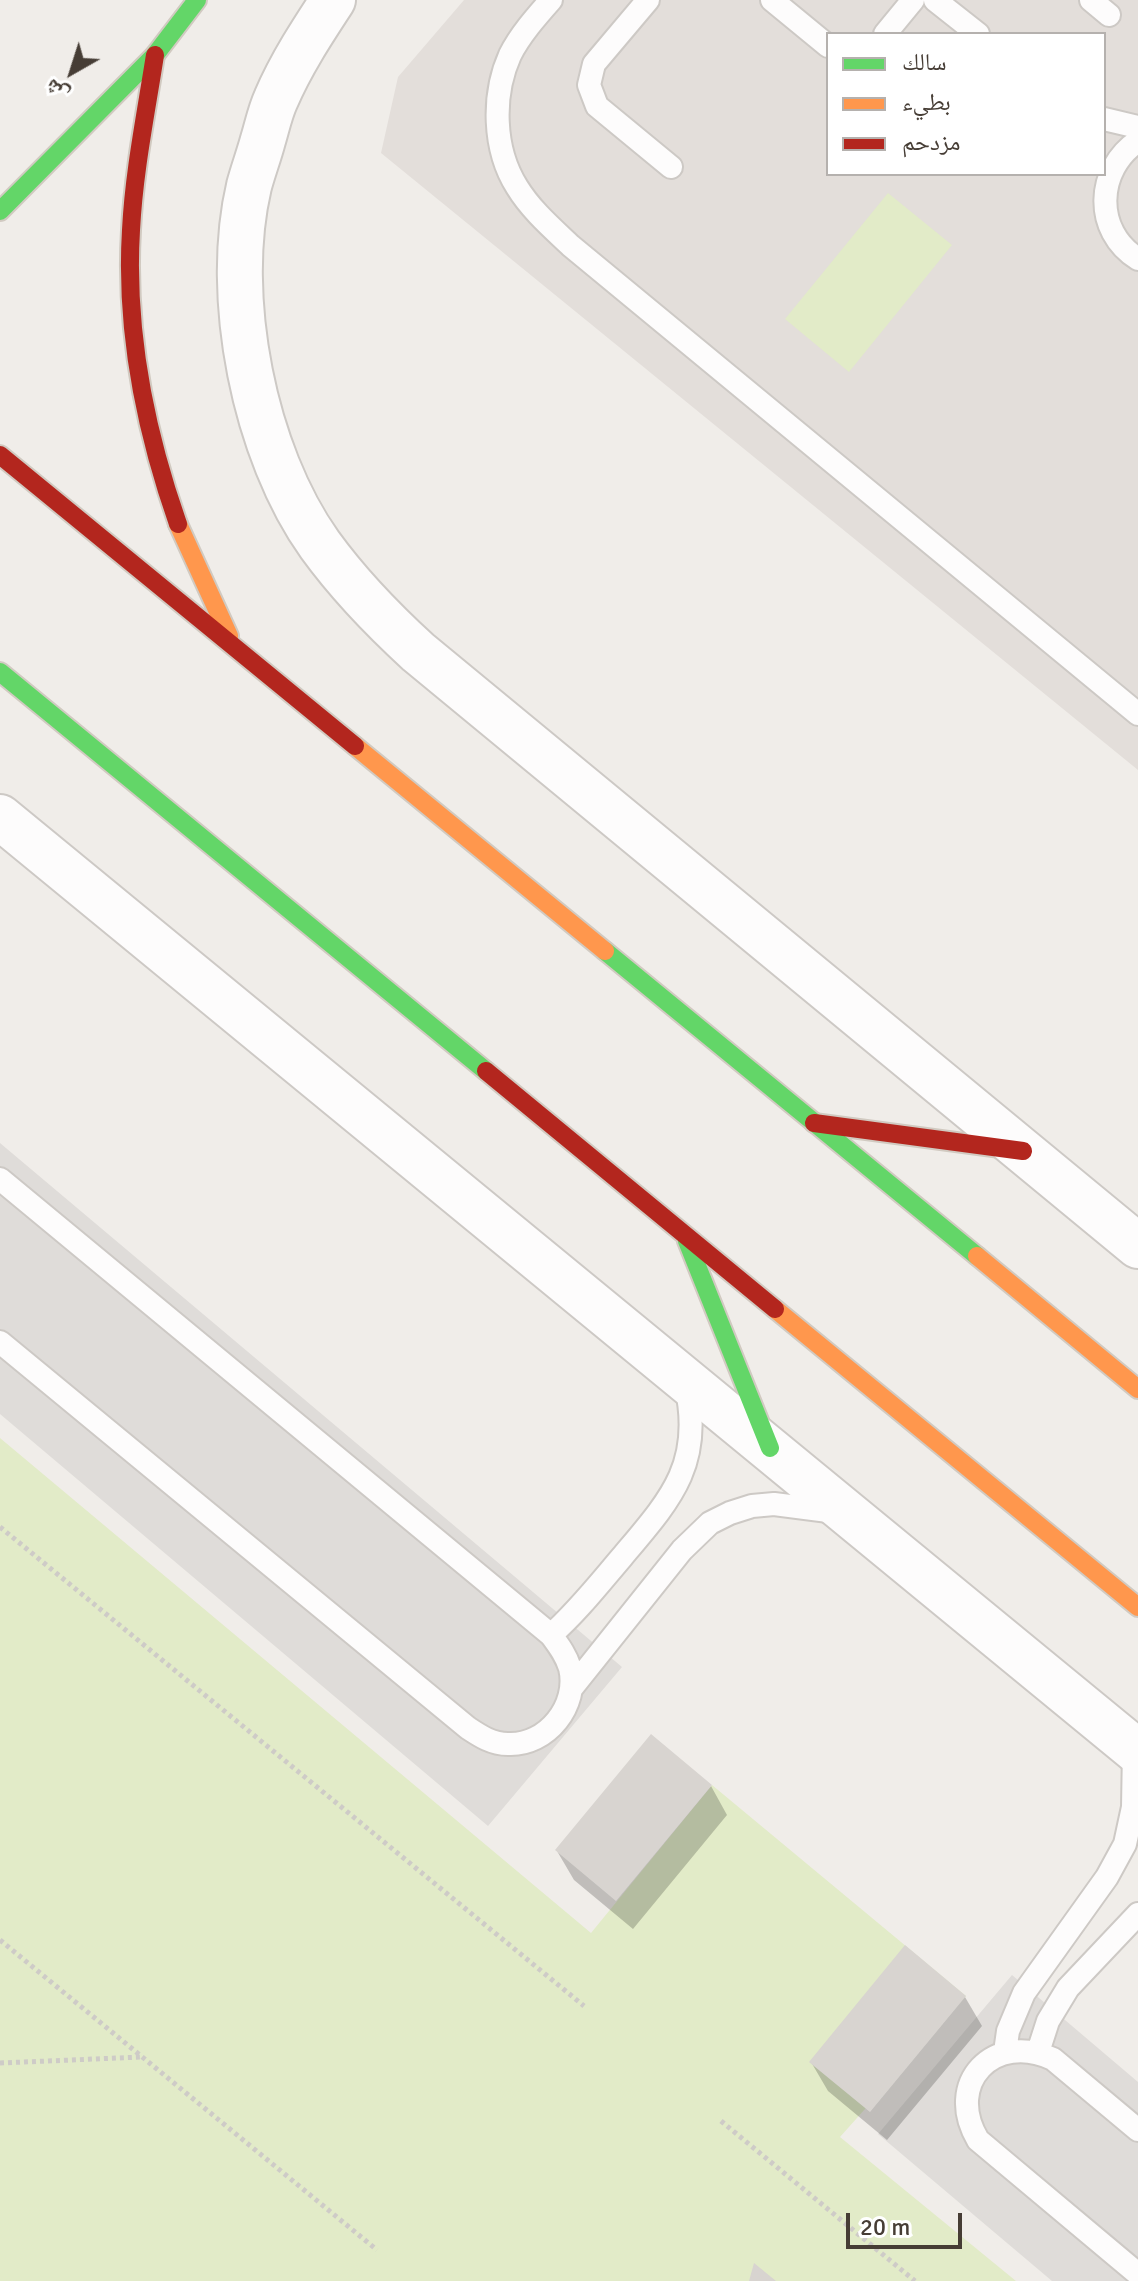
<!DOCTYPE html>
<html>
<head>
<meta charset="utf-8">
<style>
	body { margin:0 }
	#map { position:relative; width:1138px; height:2281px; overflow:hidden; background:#f0ede9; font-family:Signika,"Noto Naskh Arabic",sans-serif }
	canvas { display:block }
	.legend { position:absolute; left:826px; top:32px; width:280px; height:144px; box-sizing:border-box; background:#fff; border:2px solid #b5b1ae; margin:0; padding:10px 14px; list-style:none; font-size:24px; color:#463d35 }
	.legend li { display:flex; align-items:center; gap:16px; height:40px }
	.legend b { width:40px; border:2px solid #b5b1ae }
	.north { position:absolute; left:32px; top:32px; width:80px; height:80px; -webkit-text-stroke:6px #fff; paint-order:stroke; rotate:219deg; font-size:22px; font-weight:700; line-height:32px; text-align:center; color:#463d35 }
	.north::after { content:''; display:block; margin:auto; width:28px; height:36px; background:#463d35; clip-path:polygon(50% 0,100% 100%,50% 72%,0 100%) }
	.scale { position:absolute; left:846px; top:2213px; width:116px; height:36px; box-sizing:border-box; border:4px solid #463d35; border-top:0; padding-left:10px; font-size:24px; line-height:28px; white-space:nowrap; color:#463d35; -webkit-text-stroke:6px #fff; paint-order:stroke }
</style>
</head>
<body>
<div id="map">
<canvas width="1138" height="2281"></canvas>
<ul class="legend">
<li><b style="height:10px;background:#63d668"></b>سالك</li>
<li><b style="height:10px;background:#ff974d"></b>بطيء</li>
<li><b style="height:10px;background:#b3261e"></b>مزدحم</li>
</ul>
<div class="north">ش</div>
<div class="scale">20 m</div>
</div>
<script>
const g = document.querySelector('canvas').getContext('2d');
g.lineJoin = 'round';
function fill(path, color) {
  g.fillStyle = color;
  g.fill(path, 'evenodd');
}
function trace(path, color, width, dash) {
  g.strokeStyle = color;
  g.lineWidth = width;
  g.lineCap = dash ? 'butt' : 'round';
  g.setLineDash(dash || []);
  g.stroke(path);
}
fill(new Path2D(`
	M464 0H1138V770L381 153 398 77ZM828 34H1104V174H828Z`), '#e3deda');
fill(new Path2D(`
	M888 193 952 245 849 372 785 319Z
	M0 1438 591 1933 712 1785 966 1996 840 2137 1016 2281H0Z`), '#e2ebc8');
fill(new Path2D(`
	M0 1143 622 1667 488 1826 0 1414Z
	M1012 1975 1138 2082V2281H1052L878 2134Z`), '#dfdcd9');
fill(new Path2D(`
	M711 1786 727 1815 633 1929 574 1880 557 1851Z
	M965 1997 982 2026 887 2140 828 2091 811 2062Z`), '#0003');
fill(new Path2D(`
	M651 1734 712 1785 616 1901 555 1850Z
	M905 1945 966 1996 870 2112 809 2062Z
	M754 2263 776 2281H749Z`), '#d8d4d0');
const lane = new Path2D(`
	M551 0C536 17 520 35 510 55 492 95 493 149 517 187 531 210 552 228 571 246L1138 714
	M648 0 594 64 589 85 597 106 671 167
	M772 0 828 46
	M935 0 978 34
	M1091 0 1109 15
	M885 34 913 0
	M1104 119 1138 127
	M1138 141C1096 169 1093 231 1138 259
	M0 1179 551 1635C559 1646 566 1655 570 1668 579 1705 547 1746 508 1744 492 1744 480 1736 468 1728L0 1342
	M551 1635C577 1612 599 1584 622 1557 669 1501 704 1465 686 1386
	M571 1689 682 1550 710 1523 730 1513 752 1506 774 1504 836 1512
	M1005 2052 1008 2031 1024 1993 1107 1877 1125 1844 1133 1807 1134 1749
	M1038 2052 1048 2021 1068 1988 1138 1914
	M1138 2130 1053 2059C994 2031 944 2083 978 2140L1138 2274`);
const street = new Path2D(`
	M333 0C312 32 291 64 276 99 270 112 267 127 263 140 259 155 253 171 249 186 223 296 254 453 320 545 349 585 382 619 418 652L1138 1246
	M0 817 1138 1752`);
const fast = new Path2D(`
	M0 211 155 55 197 0
	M0 672 486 1071
	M605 951 977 1256
	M687 1241 770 1448`);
const slow = new Path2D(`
	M178 524 229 636
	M355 746 605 951
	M977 1256 1138 1389
	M775 1309 1138 1607`);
const jam = new Path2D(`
	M155 55C146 113 134 171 131 230 125 330 145 430 178 524
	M0 455 355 746
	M486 1071 775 1309
	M814 1123 1023 1151`);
trace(lane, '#cdc9c5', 26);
trace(street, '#cdc9c5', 48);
trace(fast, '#d1cac1', 22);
trace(slow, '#d1cac1', 22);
trace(jam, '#d1cac1', 22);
trace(new Path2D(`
	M0 1527 584 2006
	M0 1940 377 2250
	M0 2063 142 2057
	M721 2121 915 2281`), '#cecbc7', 5, [4, 4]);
trace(lane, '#fdfcfc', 22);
trace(street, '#fdfcfc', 44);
trace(fast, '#63d668', 18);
trace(slow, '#ff974d', 18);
trace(jam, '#b3261e', 18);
</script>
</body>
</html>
